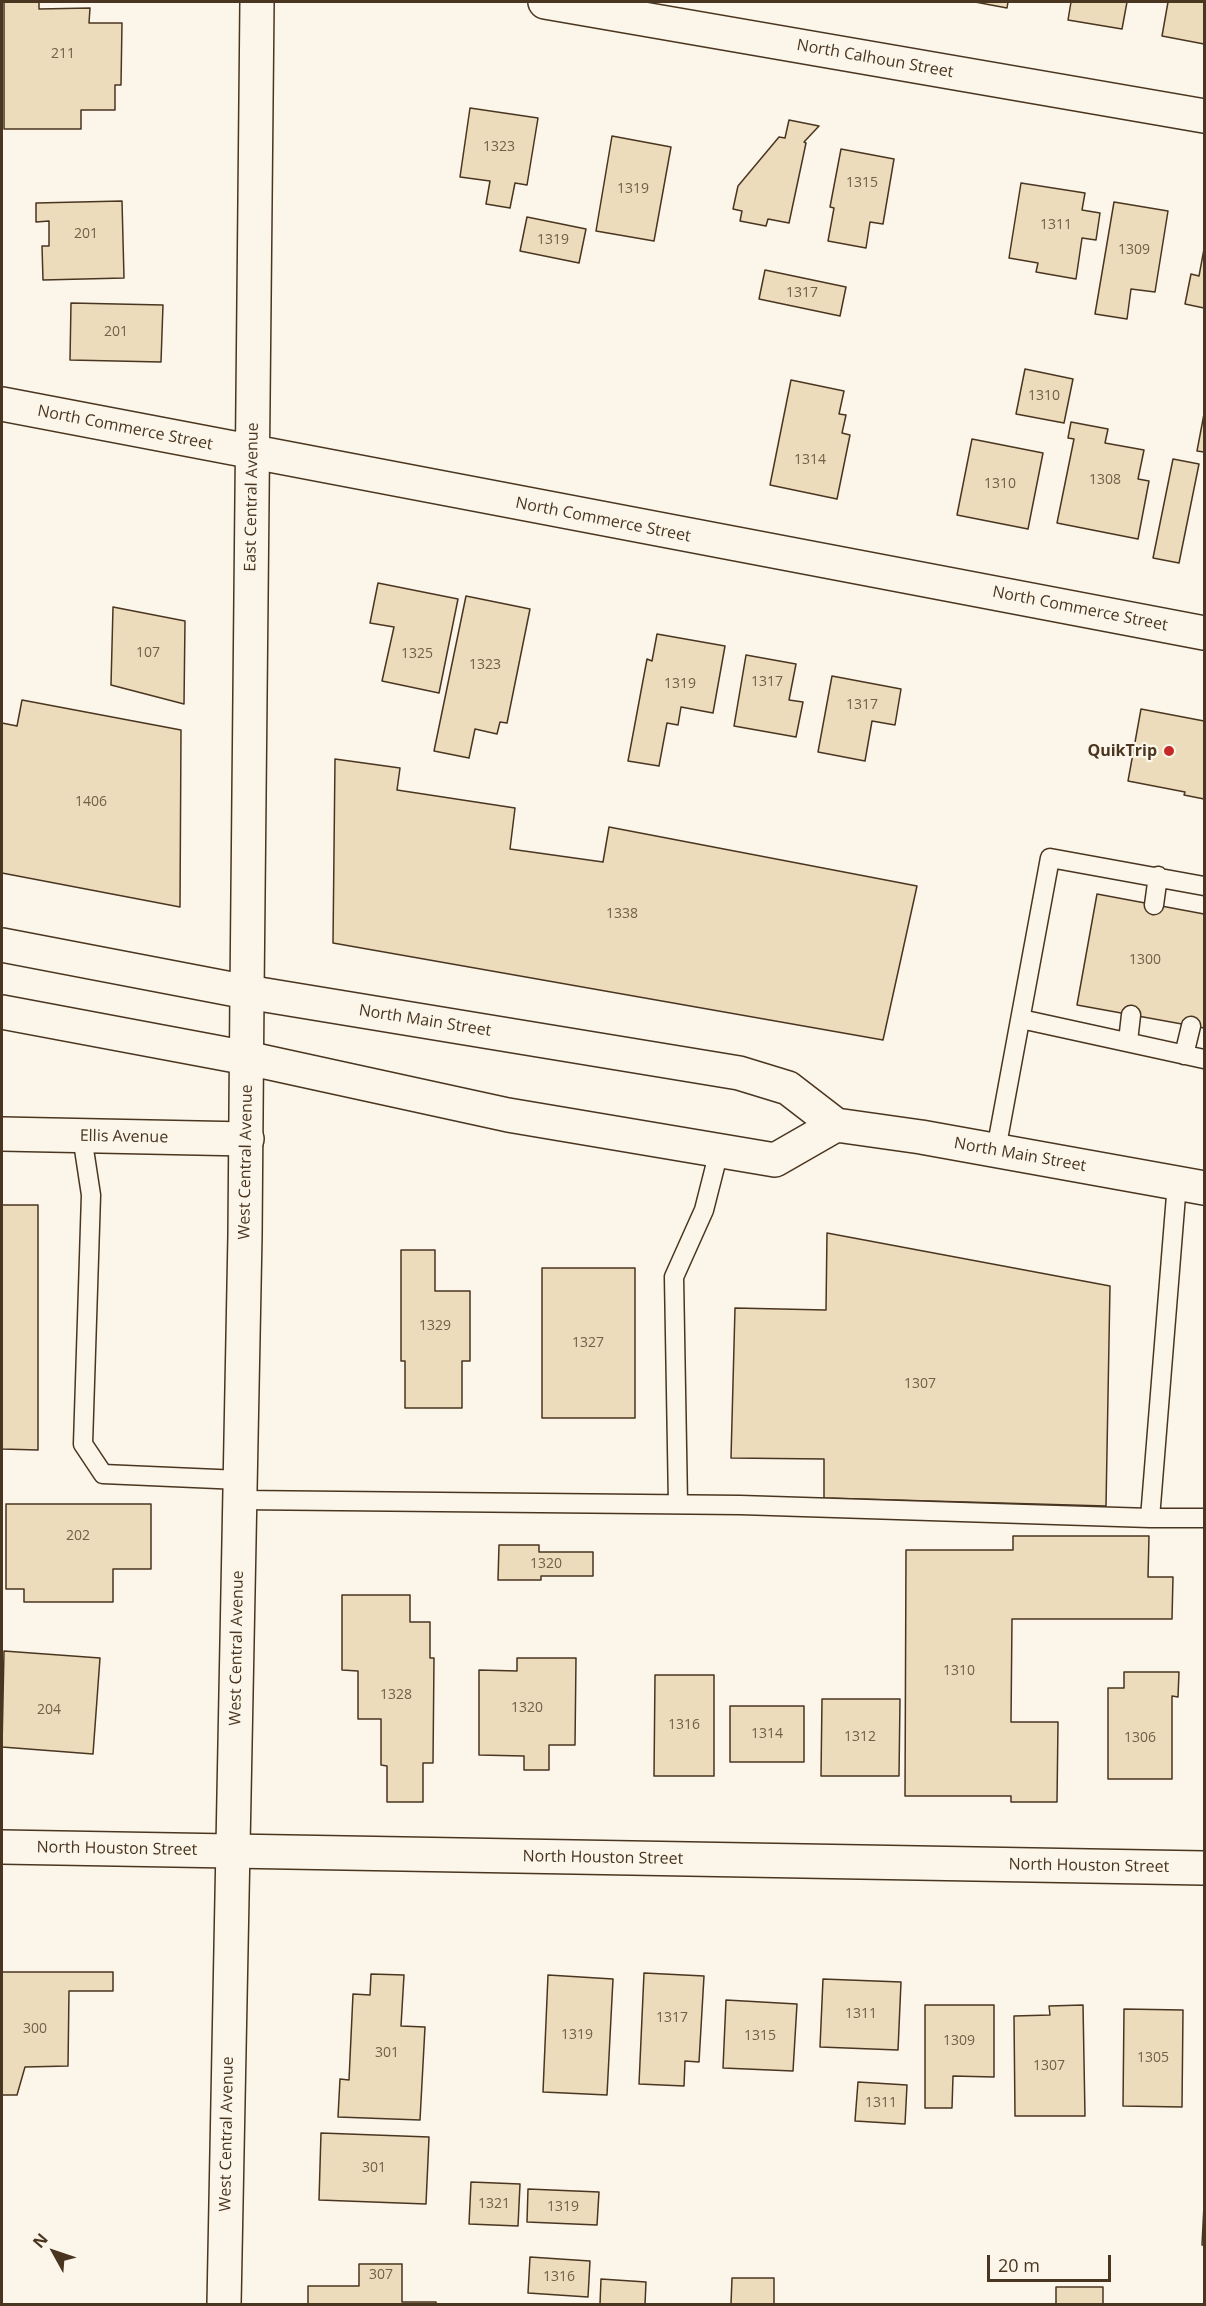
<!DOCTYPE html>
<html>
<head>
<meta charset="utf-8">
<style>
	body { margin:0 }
	#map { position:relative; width:1206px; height:2306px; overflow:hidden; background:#fbf6e9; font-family:"Open Sans",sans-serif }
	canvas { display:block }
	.frame { position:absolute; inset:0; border:3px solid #4a3520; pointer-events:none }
	.north { position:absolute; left:24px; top:2222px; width:60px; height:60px; -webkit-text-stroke:4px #fbf6e9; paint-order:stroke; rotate:310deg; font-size:16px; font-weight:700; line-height:24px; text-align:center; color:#4a3520 }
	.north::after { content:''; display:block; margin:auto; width:21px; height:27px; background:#4a3520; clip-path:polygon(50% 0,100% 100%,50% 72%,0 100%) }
	.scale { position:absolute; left:987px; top:2255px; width:124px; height:27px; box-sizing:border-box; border:3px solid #4a3520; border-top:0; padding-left:8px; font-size:18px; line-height:21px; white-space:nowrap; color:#4a3520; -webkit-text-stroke:4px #fbf6e9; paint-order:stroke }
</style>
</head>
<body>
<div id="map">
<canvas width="1206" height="2306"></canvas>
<div class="frame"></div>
<div class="north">N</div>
<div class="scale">20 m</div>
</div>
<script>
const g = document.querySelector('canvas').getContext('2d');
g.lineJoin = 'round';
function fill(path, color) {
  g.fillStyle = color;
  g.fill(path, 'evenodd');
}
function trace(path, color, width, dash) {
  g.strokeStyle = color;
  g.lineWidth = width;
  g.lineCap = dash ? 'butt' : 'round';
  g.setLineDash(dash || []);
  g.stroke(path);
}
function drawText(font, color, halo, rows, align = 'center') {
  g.font = font + ' "Open Sans",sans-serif';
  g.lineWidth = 4.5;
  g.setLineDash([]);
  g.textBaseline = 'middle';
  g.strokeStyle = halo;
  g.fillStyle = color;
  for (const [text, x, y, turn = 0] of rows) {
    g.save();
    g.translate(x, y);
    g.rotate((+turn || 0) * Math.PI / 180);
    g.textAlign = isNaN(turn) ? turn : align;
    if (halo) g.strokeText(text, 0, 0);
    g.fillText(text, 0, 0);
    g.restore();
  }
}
const building = new Path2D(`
	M4 2H39V9L90 8 89 23H122L121 85H115V110H81V129H4Z
	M975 2H1008L1007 8Z
	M1071 2H1127L1122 29 1068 20Z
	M1168 2H1204V44L1162 36Z
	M470 108 538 118 527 185 515 183 510 208 486 204 490 181 460 177Z
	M789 120 819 126 804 142 806 143 789 223 768 219 766 226 740 221 742 211 733 209 738 186 779 137 785 138Z
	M612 136 671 147 654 241 596 231Z
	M841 149 894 159 883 224 870 222 866 248 828 241 834 208 830 207Z
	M1021 183 1085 193 1082 210 1100 213 1096 240 1082 238 1076 279 1036 272 1038 263 1009 258Z
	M122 201 124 278 43 280 42 246H49V221L36 222V203Z
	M1114 202 1168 211 1155 292 1131 289 1127 319 1095 314Z
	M527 217 586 229 579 263 520 251Z
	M1204 249V308L1185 304 1191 274 1199 276Z
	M765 270 846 287 840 316 759 299Z
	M71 303 163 305 161 362 70 360Z
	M1025 369 1073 379 1064 423 1016 414Z
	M791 380 844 391 839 414 846 415 842 433 850 435 837 499 770 485Z
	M1204 414V452L1197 451Z
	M1071 422 1108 429 1105 443 1144 450 1138 479 1149 481 1138 539 1057 523 1074 439 1068 438Z
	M972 439 1043 453 1028 529 957 515Z
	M1173 459 1199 464 1179 563 1153 558Z
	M378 583 458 599 439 693 382 681 394 627 370 623Z
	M466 596 530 609 507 723 500 722 497 734 475 729 469 758 434 751Z
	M113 607 185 621 184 704 111 685Z
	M657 634 725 646 713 713 681 707 678 725 667 723 659 766 628 761 647 659 652 661Z
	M746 655 796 664 789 700 803 702 796 737 734 726Z
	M832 676 901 689 895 725 872 721 865 761 818 752Z
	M22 700 181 730 180 907 2 873V723L17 726Z
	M1141 709 1204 721V799L1184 795 1185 792 1128 781Z
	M335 759 400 768 397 790 515 808 510 849 603 862 609 827 917 886 883 1040 333 943Z
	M1097 894 1204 914V1028L1077 1005Z
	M2 1205H38V1450L2 1449Z
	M827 1233 1110 1286 1106 1506 824 1498V1459L731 1458 735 1308 826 1310Z
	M401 1250H435V1291H470V1361H462V1408H405V1361H401Z
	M542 1268H635V1418H542Z
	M6 1504H151V1569H113V1602H24V1589H6Z
	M1013 1536H1149L1148 1577H1173L1172 1619H1012L1011 1722H1058L1057 1802H1011V1796H905L906 1550H1013Z
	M499 1545H539V1552H593V1576H541V1580H498Z
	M342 1595H410V1622H430V1658H434L433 1763H423V1802H387V1766L381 1765V1719H358V1671L342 1670Z
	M4 1651 100 1658 93 1754 2 1747Z
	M517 1658H576L575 1745H549V1770H524V1756L479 1755V1670L517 1671Z
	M1124 1672H1179L1178 1697 1172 1696V1779H1108V1688H1124Z
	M655 1675H714V1776H654Z
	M822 1699H900L899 1776H821Z
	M730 1706H804V1762H730Z
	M2 1972H113V1991H69L68 2066 25 2067 17 2095H2Z
	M644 1973 704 1976 699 2062 685 2061 684 2086 639 2084Z
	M371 1974 404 1975 401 2026 425 2027 420 2120 338 2117 340 2079 349 2080 353 1994 370 1995Z
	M548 1975 613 1979 607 2095 543 2092Z
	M823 1979 901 1982 898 2050 820 2047Z
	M726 2000 797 2004 793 2071 723 2068Z
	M925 2005H994V2077L953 2076 952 2108H925Z
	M1083 2005 1085 2116H1015L1014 2016 1050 2015 1049 2006Z
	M1124 2009 1183 2010 1182 2107 1123 2106Z
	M858 2082 907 2085 905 2124 855 2121Z
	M321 2133 429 2137 426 2204 319 2200Z
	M471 2182 520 2184 518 2226 469 2224Z
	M528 2189 599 2192 597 2225 527 2222Z
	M1204 2205V2245H1202Z
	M530 2257 590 2261 588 2297 528 2293Z
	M359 2264H402V2302H436V2304H308V2286H359Z
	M732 2278H774V2304H731Z
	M601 2279 646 2282 645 2304H600Z
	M1056 2287H1103V2304H1056Z`);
fill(building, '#ecdcbc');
trace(building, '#4a3520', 1.5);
const service = new Path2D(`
	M1154 905 1158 876
	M1021 1019 1204 1059
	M1128 1041 1131 1015
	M1184 1055 1191 1026
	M82 1136 91 1195 83 1444 103 1474 240 1480
	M996 1150 1050 858 1204 886
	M1177 1183 1150 1518H1204
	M240 1500 740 1505 1150 1518
	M678 1504 674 1277 704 1210 719 1151`);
const minor = new Path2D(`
	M545 2 1204 116
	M2 404 1204 633
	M247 992 257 2
	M2 1134 247 1139
	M2 1847 1204 1868`);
const tertiary = new Path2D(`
	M224 2304 245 1235 247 992`);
const primary = new Path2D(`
	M2 945 247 992 739 1073 788 1088 836 1125 921 1137 1204 1188
	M2 1012 247 1058 508 1115 775 1160 836 1125`);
trace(service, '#4a3520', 21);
trace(minor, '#4a3520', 36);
trace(tertiary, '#4a3520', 36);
trace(primary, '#4a3520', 36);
trace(service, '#fbf6e9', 18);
trace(minor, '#fbf6e9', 33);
trace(tertiary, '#fbf6e9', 33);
trace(primary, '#fbf6e9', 33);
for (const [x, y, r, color] of [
	[1169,751,6,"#c62828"]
]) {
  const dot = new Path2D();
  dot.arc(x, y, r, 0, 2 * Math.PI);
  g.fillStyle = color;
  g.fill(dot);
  trace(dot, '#fbf6e9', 2);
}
drawText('14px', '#725f47', null, [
	["211",63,54],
	["1323",499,147],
	["1315",862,183],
	["1319",633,189],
	["1311",1056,225],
	["201",86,234],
	["1319",553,240],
	["1309",1134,250],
	["1317",802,293],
	["201",116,332],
	["1310",1044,396],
	["1314",810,460],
	["1308",1105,480],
	["1310",1000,484],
	["107",148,653],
	["1325",417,654],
	["1323",485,665],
	["1317",767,682],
	["1319",680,684],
	["1317",862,705],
	["1406",91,802],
	["1338",622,914],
	["1300",1145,960],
	["1329",435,1326],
	["1327",588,1343],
	["1307",920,1384],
	["202",78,1536],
	["1320",546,1564],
	["1310",959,1671],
	["1328",396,1695],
	["1320",527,1708],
	["204",49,1710],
	["1316",684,1725],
	["1314",767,1734],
	["1312",860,1737],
	["1306",1140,1738],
	["1311",861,2014],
	["1317",672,2018],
	["300",35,2029],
	["1319",577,2035],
	["1315",760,2036],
	["1309",959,2041],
	["301",387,2053],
	["1305",1153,2058],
	["1307",1049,2066],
	["1311",881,2103],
	["301",374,2168],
	["1321",494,2204],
	["1319",563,2207],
	["307",381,2275],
	["1316",559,2277]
]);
drawText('16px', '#4a3520', '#fbf6e9', [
	["North Calhoun Street",875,59,10],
	["North Commerce Street",125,428,11],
	["East Central Avenue",252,497,-89],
	["North Commerce Street",603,520,11],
	["North Commerce Street",1080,609,11],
	["North Main Street",425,1021,9],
	["Ellis Avenue",124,1137,1],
	["North Main Street",1020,1155,10],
	["West Central Avenue",246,1162,-89],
	["West Central Avenue",237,1648,-89],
	["North Houston Street",117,1849,1],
	["North Houston Street",603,1858,1],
	["North Houston Street",1089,1866,1],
	["West Central Avenue",227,2134,-89]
]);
drawText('bold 16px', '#4a3520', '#fbf6e9', [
	["QuikTrip",1157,751]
], 'right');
</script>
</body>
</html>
